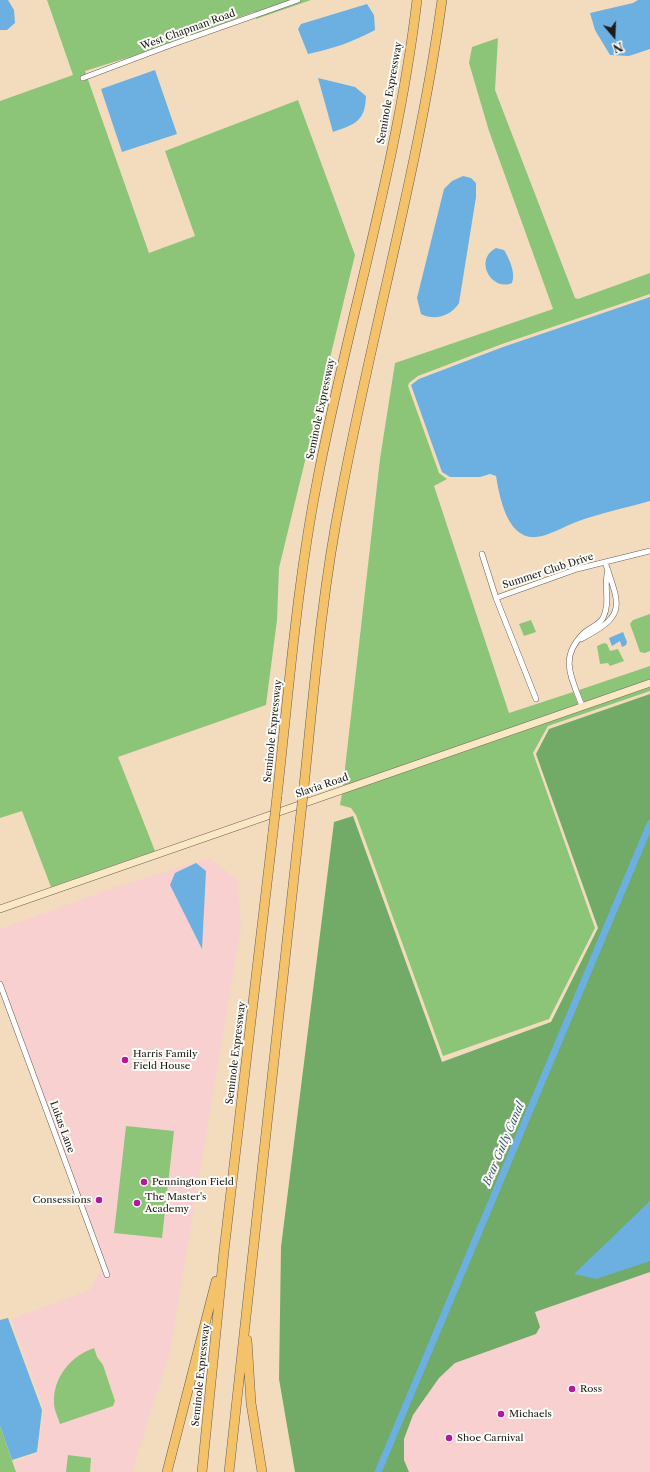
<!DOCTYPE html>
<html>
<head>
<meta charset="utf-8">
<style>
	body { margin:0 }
	#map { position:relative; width:650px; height:1472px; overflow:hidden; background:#f3dcbd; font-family:"Libre Caslon Text",serif }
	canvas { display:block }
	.north { position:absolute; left:594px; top:16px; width:40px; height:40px; -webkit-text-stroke:3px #fdfcf7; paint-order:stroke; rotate:161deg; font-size:11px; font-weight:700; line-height:16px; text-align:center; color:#1c1c1c }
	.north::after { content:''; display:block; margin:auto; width:14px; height:18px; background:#1c1c1c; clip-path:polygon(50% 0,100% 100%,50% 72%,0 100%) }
</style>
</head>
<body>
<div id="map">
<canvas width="650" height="1472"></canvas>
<div class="north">N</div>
</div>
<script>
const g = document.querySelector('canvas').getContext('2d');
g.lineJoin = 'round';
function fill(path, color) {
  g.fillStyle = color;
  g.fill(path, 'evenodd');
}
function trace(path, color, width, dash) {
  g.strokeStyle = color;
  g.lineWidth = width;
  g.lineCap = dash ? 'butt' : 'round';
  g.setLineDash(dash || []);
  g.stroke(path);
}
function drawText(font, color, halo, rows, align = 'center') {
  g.font = font + ' "Libre Caslon Text",serif';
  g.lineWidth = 4;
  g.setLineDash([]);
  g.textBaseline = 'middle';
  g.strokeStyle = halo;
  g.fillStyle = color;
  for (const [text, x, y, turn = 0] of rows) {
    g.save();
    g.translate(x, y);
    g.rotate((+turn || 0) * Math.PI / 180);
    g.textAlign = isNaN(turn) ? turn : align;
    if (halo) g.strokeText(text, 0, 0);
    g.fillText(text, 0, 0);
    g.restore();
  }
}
fill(new Path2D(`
	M209 858 238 880 241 929 170 1352 132 1472H17L14 1462 38 1453 44 1409 11 1319 90 1290 103 1266 0 984V929L113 888Z
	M650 1272V1472H409L404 1460V1439L413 1415 439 1378 455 1363 536 1334 540 1327 535 1312Z`), '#f7d0cf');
fill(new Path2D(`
	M47 0H311L256 19 254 12 133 56 85 71 149 253 195 236 165 151 298 100 355 255 279 568 277 620 266 705 118 757 155 851 51 887 22 811 0 818V101L73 75Z
	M498 38 495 90 575 298 578 299 650 273V294L502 344 418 376 409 383 408 386 439 473 447 479 434 486 509 713 573 692 578 704 343 786 380 459 395 363 553 309 489 131 469 63 472 47Z
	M650 614V651L645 653 640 652 630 624 633 620Z
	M531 620 536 632 524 636 519 624Z
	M604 643 607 644 610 651 618 649 624 661 610 666 608 663 600 664 597 646Z
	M650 666V679L584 702 579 690Z
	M650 687V691L548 726 533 753 595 928 549 1019 443 1056 356 815 351 808 340 805 342 794Z
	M126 1126 174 1131 162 1238 114 1233Z
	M94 1348 97 1357 103 1365 115 1401 113 1406 60 1424C58 1417 54 1410 54 1403 53 1377 71 1356 94 1348Z
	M0 1426 16 1472H0Z
	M68 1455 91 1458 90 1472H66Z`), '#8dc578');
fill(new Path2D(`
	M650 694V1272L535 1312 540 1327 536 1334 455 1363 439 1378 413 1415 404 1439V1460L409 1472H295L279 1379 281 1247 334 822 353 816 442 1062 551 1022 598 928 536 754 549 729Z`), '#72aa68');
fill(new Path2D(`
	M0 0H8L14 10 15 23 7 30H0Z
	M638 0H650V49L629 56 610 55 595 30 590 13 633 3Z
	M367 4 374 15 375 30C353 42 332 49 308 54L298 29 301 24Z
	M155 70 177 134 122 152 101 89Z
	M318 78 355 87 366 96C365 122 355 124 333 132Z
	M463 176 471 178 476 183V197L459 303C451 316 435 321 421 314L417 298 444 189 452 181Z
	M496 248 504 250C509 258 516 273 512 283 492 292 473 260 496 248Z
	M650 297V501C626 508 600 513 576 522 565 526 554 533 542 536 508 545 500 499 496 476L490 474 480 477H450L442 472 411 385 419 379 503 347Z
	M623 632 627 642 626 645 622 647 620 641 612 646 609 638Z
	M196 863 206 871 202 949 170 885 175 873Z
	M650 1201V1261L596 1279 574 1274Z
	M8 1318 42 1410 37 1452 12 1460 0 1426V1320Z`), '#6cafe1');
trace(new Path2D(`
	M378 1472 650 824`), '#6cafe1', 7);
const street = new Path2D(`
	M83 78 168 46 298 0
	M482 554 496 598 536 699
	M496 598 577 569 650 551
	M581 639C627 615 620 607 605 562
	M582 706C572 678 558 658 584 633 589 628 599 625 603 618 611 602 603 586 608 570
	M0 984 107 1275`);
const secondary = new Path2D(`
	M0 909 650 683`);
const highway = new Path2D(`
	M304 786C314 689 322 592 341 496 372 330 419 167 442 0
	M277 796C289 690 297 582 318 477 349 318 398 162 417 0
	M247 1340 251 1403 262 1472
	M167 1472 216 1281
	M202 1472 224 1251 273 832
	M229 1472 300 822`);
trace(street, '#675f54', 6);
trace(secondary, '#675f54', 8);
trace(highway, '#675f54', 10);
trace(street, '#fff', 5);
trace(secondary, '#fae7c3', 7);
trace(highway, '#f3c26a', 9);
const highwayBridge = new Path2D(`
	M300 822 304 786
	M273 832 277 796`);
trace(highwayBridge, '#675f54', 10, []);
trace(highwayBridge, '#f3c26a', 9);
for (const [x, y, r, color] of [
	[125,1060,4,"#b5179e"],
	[144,1182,4,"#b5179e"],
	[99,1200,4,"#b5179e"],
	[137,1203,4,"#b5179e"],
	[572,1389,4,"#b5179e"],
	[501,1414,4,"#b5179e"],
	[449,1438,4,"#b5179e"]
]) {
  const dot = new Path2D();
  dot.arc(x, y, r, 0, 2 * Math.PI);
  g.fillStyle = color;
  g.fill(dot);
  trace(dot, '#fdfcf7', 1.5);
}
drawText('10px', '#1c1c1c', '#fdfcf7', [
	["West Chapman Road",188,30,-20],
	["Seminole Expressway",390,93,-80],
	["Seminole Expressway",321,409,-78],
	["Summer Club Drive",548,571,-18],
	["Seminole Expressway",273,731,-84],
	["Slavia Road",322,786,-19],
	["Seminole Expressway",236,1053,-83],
	["Lukas Lane",62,1127,70],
	["Seminole Expressway",201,1375,-84]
]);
drawText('10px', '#1c1c1c', '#fdfcf7', [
	["Harris Family",133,1054],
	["Field House",133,1066],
	["Pennington Field",152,1182],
	["The Master's",145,1197],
	["Academy",145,1209],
	["Consessions",91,1200,"right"],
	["Ross",580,1389],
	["Michaels",509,1414],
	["Shoe Carnival",457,1438]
], 'left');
drawText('italic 11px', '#405e75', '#fdfcf7', [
	["Bear Gully Canal",504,1144,-67]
]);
</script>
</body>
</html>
